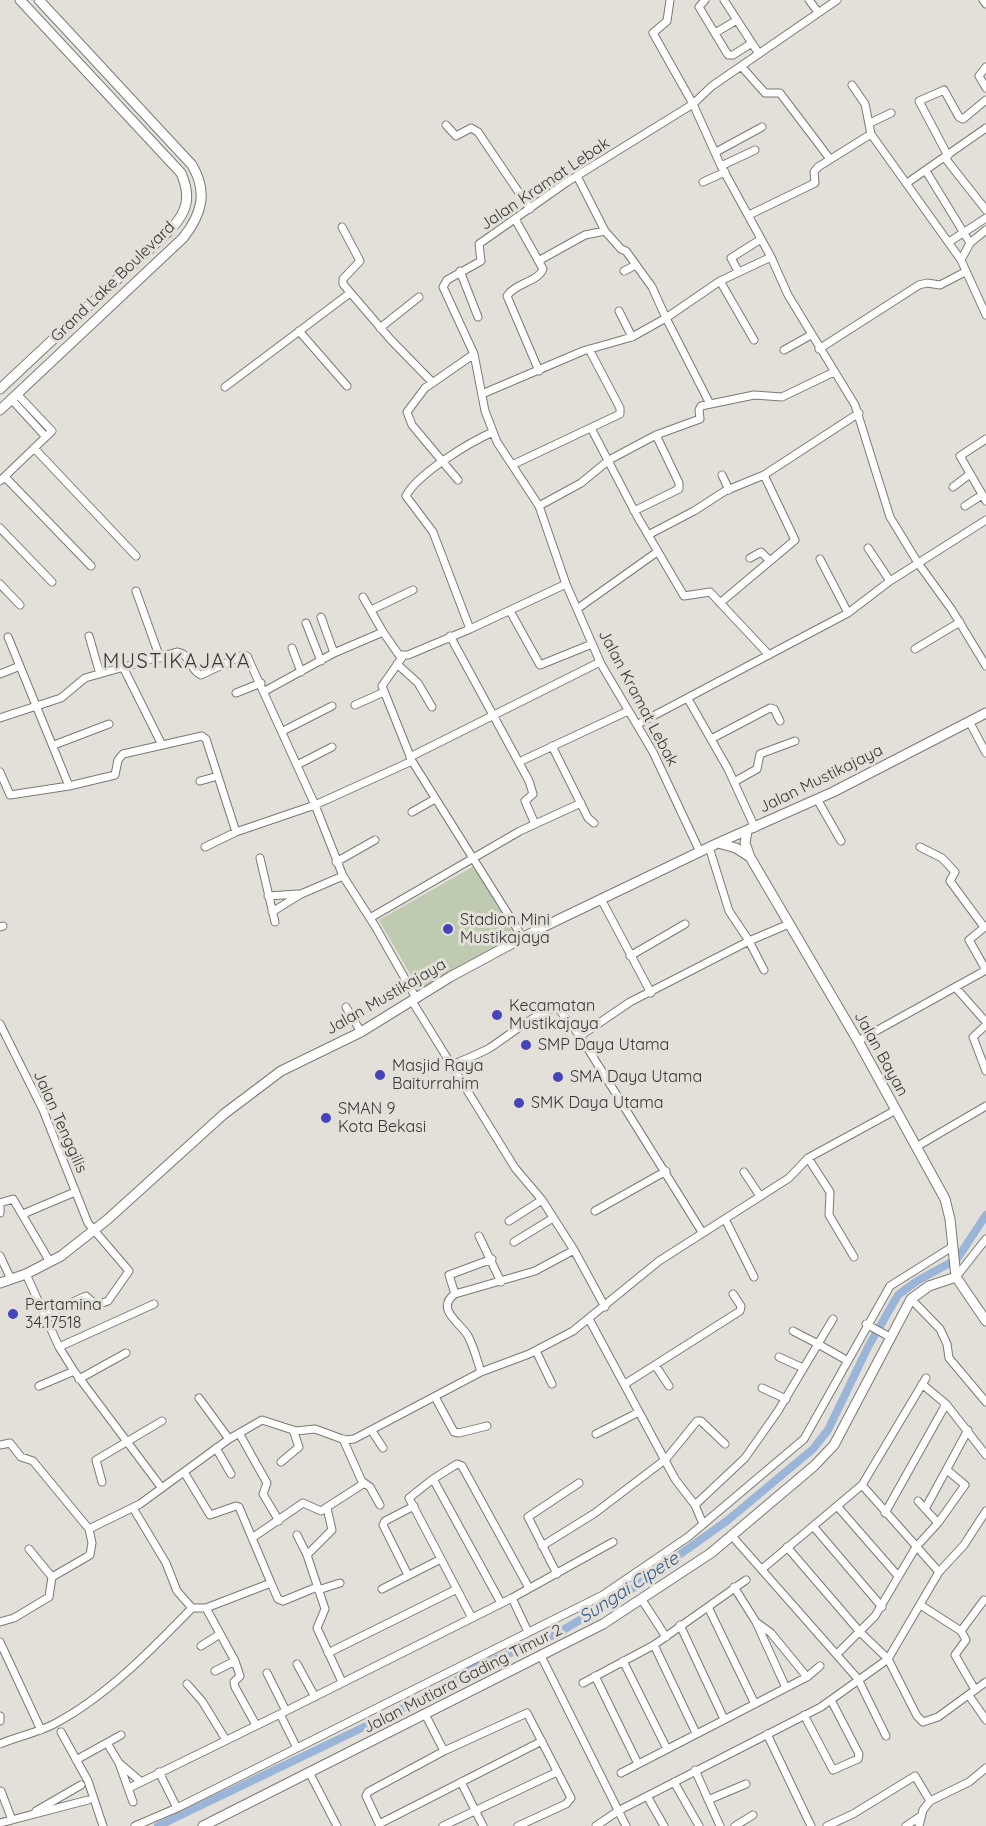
<!DOCTYPE html>
<html>
<head>
<meta charset="utf-8">
<style>
	body { margin:0 }
	canvas { display:block; background:#e3e0d9 }
</style>
</head>
<body>
<canvas width="986" height="1826"></canvas>
<script>
const g = document.querySelector('canvas').getContext('2d');
g.lineJoin = 'round';
function fill(path, color) {
  g.fillStyle = color;
  g.fill(path, 'evenodd');
}
function trace(path, color, width, dash) {
  g.strokeStyle = color;
  g.lineWidth = width;
  g.lineCap = dash ? 'butt' : 'round';
  g.setLineDash(dash || []);
  g.stroke(path);
}
function drawText(font, color, halo, rows, align = 'center') {
  g.font = font + ' Quicksand,sans-serif';
  g.lineWidth = 6;
  g.setLineDash([]);
  g.textBaseline = 'middle';
  g.strokeStyle = halo;
  g.fillStyle = color;
  for (const [text, x, y, turn = 0] of rows) {
    g.save();
    g.translate(x, y);
    g.rotate((+turn || 0) * Math.PI / 180);
    g.textAlign = isNaN(turn) ? turn : align;
    if (halo) g.strokeText(text, 0, 0);
    g.fillText(text, 0, 0);
    g.restore();
  }
}
fill(new Path2D(`
	M476 865 517 938 421 993 379 920Z`), '#bfcbb1');
trace(new Path2D(`
	M158 1826 447 1687 472 1669 558 1633 629 1591 728 1520 813 1449 828 1430 868 1347 898 1295 917 1281 957 1259 986 1215`), '#9bb5d9', 8);
const street = new Path2D(`
	M670 0 667 21 653 33 693 104 721 166 771 257 788 295 855 405 890 517 918 563 952 610 986 666
	M705 0 699 7 728 55H733L752 43
	M724 0 759 54
	M809 0 818 12
	M983 0 986 4
	M715 33 737 20
	M741 66 765 93H780L830 159
	M986 67 979 76 986 88
	M852 85 865 104 871 134 961 260
	M870 123 891 113
	M446 125 456 136 471 128 478 132 530 209
	M716 152 762 127
	M948 156 919 101 944 90 959 117 963 119 986 100
	M945 158 986 210
	M721 166 755 150
	M926 171 970 243
	M577 176 605 231
	M703 182 725 172
	M907 183 986 128
	M749 215 815 183 814 172 818 167 871 134
	M515 219 543 269C538 282 515 283 507 296L539 371
	M342 227 360 261 343 279V284L391 340 433 383
	M986 230 970 243 961 260 986 315
	M949 242 986 218
	M460 271 478 317
	M624 271 636 265
	M738 271 731 258 761 239
	M720 281 754 340
	M619 311 632 337
	M380 328 419 297
	M299 331 347 386
	M819 349 919 285 927 283 940 285 965 272
	M784 350 811 335
	M225 387 350 293
	M482 394 583 351 632 337 666 318 652 287 626 251 621 249 605 231 585 235 540 260
	M11 399 46 437
	M710 404 666 318 720 281 771 257
	M591 428 637 516 684 596 710 592 769 655
	M986 439 960 456 986 501
	M34 448 136 556
	M512 465 620 414V408L589 349
	M722 475 729 490
	M5 477 91 566
	M458 480 412 425 407 412 425 388 474 354
	M0 481 52 431 17 394
	M953 487 970 474
	M539 506 581 483 609 460 656 435 700 419 699 410 701 406 754 395 782 397 834 372
	M965 506 982 495
	M634 511 679 489V483L656 435
	M0 528 52 582
	M648 535 694 511 725 491 764 475
	M868 548 890 581
	M750 558 761 552 770 561
	M820 559 848 613
	M0 584 20 605
	M136 591 160 658
	M363 597 383 632
	M720 603 795 540 764 475 859 413
	M577 609 657 552
	M371 610 413 590
	M510 611 540 665 592 644
	M321 617 334 653
	M306 623 321 661
	M470 629 433 532 406 496C417 474 470 442 493 432
	M89 636 100 674
	M450 636 529 781 533 794 525 801 535 824
	M292 648 301 672
	M915 649 960 622
	M403 656 382 686 412 761 523 938
	M397 664 418 683 432 707
	M124 669 162 745
	M0 674 20 666
	M265 691 334 653 383 632 399 655H408L470 629 566 584
	M236 693 261 683
	M688 699 728 769 755 828
	M355 705 384 692
	M0 718 61 698 85 678 177 652C191 654 189 670 201 675L243 655 247 656 315 805 343 876 375 926 416 998
	M970 723 986 753
	M638 724 848 613 890 581 986 520
	M283 731 332 706
	M711 739 770 708 774 709 780 721
	M54 745 109 724
	M552 746 588 818 594 823
	M410 757 600 662
	M519 762 628 711
	M297 765 332 747
	M0 772 10 795 69 786 8 637
	M200 781 218 776
	M734 782 757 769 760 754 795 741
	M69 786 115 775 118 760 123 754 202 736 206 739 236 832
	M817 799 841 841
	M412 812 435 799
	M205 847 236 832 315 805 412 761
	M709 847 729 911 749 941 789 924
	M920 847 942 858 955 872 950 881 984 927
	M700 852 653 752 601 664 566 584 539 506 497 442 485 411 474 354 443 287 447 280 481 261 479 244 567 182 693 104 712 86 837 0
	M260 858 275 922
	M336 862 375 840
	M268 896 298 894
	M601 899 651 993
	M272 912 301 894 343 876
	M370 918 520 831 581 803
	M986 926 969 940 986 970
	M0 927 3 926
	M630 956 685 924
	M956 988 986 1022
	M412 1001 515 1168 542 1200 574 1250 605 1307
	M346 1007 361 1032
	M0 1024 43 1110 88 1223 129 1271 108 1301 96 1305 86 1296 44 1315
	M986 1025 973 1037 986 1071
	M580 1036 630 1002 749 941 764 970
	M858 1041 986 970
	M452 1065C464 1060 476 1055 488 1049 503 1040 543 1007 558 1008L580 1036 702 1232
	M916 1147 986 1106
	M808 1158 830 1192 829 1215 854 1257
	M744 1172 760 1196
	M0 1203 13 1199 50 1262
	M0 1207V1213
	M595 1211 666 1171
	M23 1214 75 1192
	M725 1219 754 1277
	M509 1221 542 1200
	M479 1236 501 1282
	M514 1242 553 1218
	M0 1256 11 1279
	M492 1259 449 1275 455 1294 535 1271 574 1250
	M26 1274 59 1347 74 1371 161 1487
	M956 1277 986 1239
	M455 1294C434 1309 462 1324 468 1336 474 1347 477 1360 481 1372
	M911 1299 940 1329 947 1344 949 1358 986 1402
	M589 1319 675 1479 695 1505 703 1524
	M866 1324 890 1337
	M793 1331 818 1344 833 1319
	M59 1347 154 1304
	M536 1351 552 1384
	M779 1357 803 1368
	M655 1365 669 1386
	M79 1379 126 1353
	M625 1384 740 1311 741 1306 733 1294
	M922 1384 946 1404 986 1455
	M39 1386 74 1371
	M762 1388 786 1399
	M435 1397 454 1432 459 1433 487 1426
	M199 1398 229 1439
	M372 1431 383 1448
	M239 1433 267 1483 263 1494 279 1521
	M596 1434 639 1412
	M0 1445 10 1443 21 1457 33 1461 89 1529
	M216 1448 231 1474
	M281 1462 299 1447 293 1430
	M184 1472 210 1515 236 1506 239 1507 271 1583
	M433 1479 501 1603
	M102 1482 96 1460 162 1421
	M363 1482 370 1487 380 1505
	M862 1485 939 1572
	M918 1501 938 1523
	M695 1505 745 1458 778 1411 818 1344 848 1361
	M837 1506 898 1576
	M133 1508 166 1563 177 1591 192 1608H206L271 1583 278 1599 283 1601 317 1587
	M327 1508 332 1530 307 1555 325 1609 317 1628 342 1682
	M925 1509 968 1430
	M885 1513 946 1404
	M813 1526 882 1607
	M297 1535 307 1555
	M732 1536 858 1679 886 1736
	M252 1538 303 1503 321 1511 363 1484 343 1439
	M542 1546 595 1513 666 1459 697 1421H701L725 1444
	M787 1547 860 1632 888 1659 917 1716 923 1722 938 1717 986 1682
	M29 1549 52 1577
	M762 1569 862 1485 926 1378
	M557 1574 528 1517 579 1483
	M408 1575 383 1525 385 1521 414 1506
	M382 1589 441 1559
	M318 1590 340 1583
	M512 1598 528 1632
	M642 1600 666 1637
	M922 1606 961 1631
	M708 1607 755 1704
	M206 1608 235 1661 215 1671
	M472 1618 409 1498 433 1479 457 1464 462 1466 529 1588
	M0 1622 14 1618 49 1597 52 1577 90 1555 92 1543 89 1529 140 1504 229 1439 262 1420 296 1431 315 1429 345 1440 354 1439 481 1372 529 1354 573 1331 659 1261 789 1178 808 1158 896 1110
	M756 1622 786 1688
	M680 1625 724 1719
	M0 1642 41 1730
	M654 1645 696 1733
	M201 1646 220 1634
	M328 1653 457 1589
	M837 1654 875 1616 916 1547 938 1523 965 1485 947 1470
	M541 1656 626 1826
	M235 1661 240 1676 234 1682 235 1687 256 1725
	M623 1661 667 1749
	M297 1664 315 1697
	M267 1673 286 1711
	M595 1676 638 1764
	M807 1677 820 1666
	M583 1683 654 1645 746 1580
	M187 1684 202 1701 226 1740
	M974 1688 955 1655 966 1640 961 1631 984 1600
	M970 1697 986 1720
	M425 1714 444 1751
	M804 1715 833 1770 858 1759 859 1754 831 1700
	M0 1716V1721
	M61 1732 88 1781 103 1826
	M767 1734 811 1826
	M107 1743 119 1763 133 1802
	M0 1744C18 1736 38 1733 56 1723 107 1696 152 1649 192 1608
	M297 1748 280 1714 512 1598 613 1542
	M76 1760 121 1735
	M119 1763 140 1781
	M695 1770 720 1826
	M159 1772 177 1808
	M309 1772 337 1826
	M621 1773 807 1677 771 1633 756 1622 734 1587
	M461 1782 483 1826
	M674 1782 699 1826
	M129 1788 280 1714
	M1 1791 12 1820
	M647 1796 664 1826
	M708 1800 746 1784
	M36 1811 81 1785
	M0 1823 88 1800
	M379 1824 542 1741
	M135 1826 177 1808 603 1595 688 1537 804 1439 890 1286 952 1247
	M380 1826 366 1796 368 1792 444 1751 527 1713 571 1798 566 1804 518 1826
	M443 1826 557 1772
	M596 1826 618 1811 821 1707 888 1659 939 1572 964 1545 986 1511
	M735 1826 753 1815
	M827 1826 853 1814 915 1776 930 1801 969 1782 986 1768
	M906 1826 921 1816
	M919 1826 923 1810 930 1801`);
const secondary = new Path2D(`
	M0 389 171 229C188 211 191 196 181 173L20 0
	M0 410 183 238C202 214 208 192 192 165L39 0
	M747 831 745 843 750 857 858 1041 945 1199 950 1219 956 1277 986 1321
	M718 843 736 848 750 857
	M0 1283 26 1274 61 1256 108 1219 224 1114 281 1071 361 1032 450 977 539 929 718 843 833 792 986 713
	M203 1826 603 1624 711 1553 814 1466 834 1445 911 1299 929 1286 956 1277`);
trace(street, '#7b7973', 9);
trace(secondary, '#7b7973', 11);
trace(street, '#fff', 7);
trace(secondary, '#fff', 9);
for (const [x, y, r, color] of [
	[448,929,6,"#4644ba"],
	[497,1015,6,"#4644ba"],
	[526,1045,6,"#4644ba"],
	[380,1075,6,"#4644ba"],
	[558,1077,6,"#4644ba"],
	[519,1103,6,"#4644ba"],
	[326,1118,6,"#4644ba"],
	[13,1314,6,"#4644ba"]
]) {
  const dot = new Path2D();
  dot.arc(x, y, r, 0, 2 * Math.PI);
  g.fillStyle = color;
  g.fill(dot);
  trace(dot, '#e3e0d9', 2);
}
drawText('16px', '#373633', '#e3e0d9', [
	["Jalan Kramat Lebak",545,184,-34],
	["Grand Lake Boulevard",113,282,-44],
	["Jalan Kramat Lebak",638,698,62],
	["Jalan Mustikajaya",821,779,-26],
	["Jalan Mustikajaya",386,997,-30],
	["Jalan Bayan",881,1054,61],
	["Jalan Tenggilis",60,1122,66],
	["Jalan Mutiara Gading Timur 2",463,1679,-27]
]);
drawText('16px', '#373633', '#e3e0d9', [
	["Stadion Mini",460,920],
	["Mustikajaya",460,938],
	["Kecamatan",509,1006],
	["Mustikajaya",509,1024],
	["SMP Daya Utama",538,1045],
	["Masjid Raya",392,1066],
	["Baiturrahim",392,1084],
	["SMA Daya Utama",570,1077],
	["SMK Daya Utama",531,1103],
	["SMAN 9",338,1109],
	["Kota Bekasi",338,1127],
	["Pertamina",25,1305],
	["34.17518",25,1323]
], 'left');
drawText('italic 18px', '#365989', '#e3e0d9', [
	["Sungai Cipete",629,1588,-33]
]);
g.letterSpacing = '1.5px';
drawText('20px', '#373633', '#e3e0d9', [
	["MUSTIKAJAYA",177,662]
]);
g.letterSpacing = '0px';
</script>
</body>
</html>
